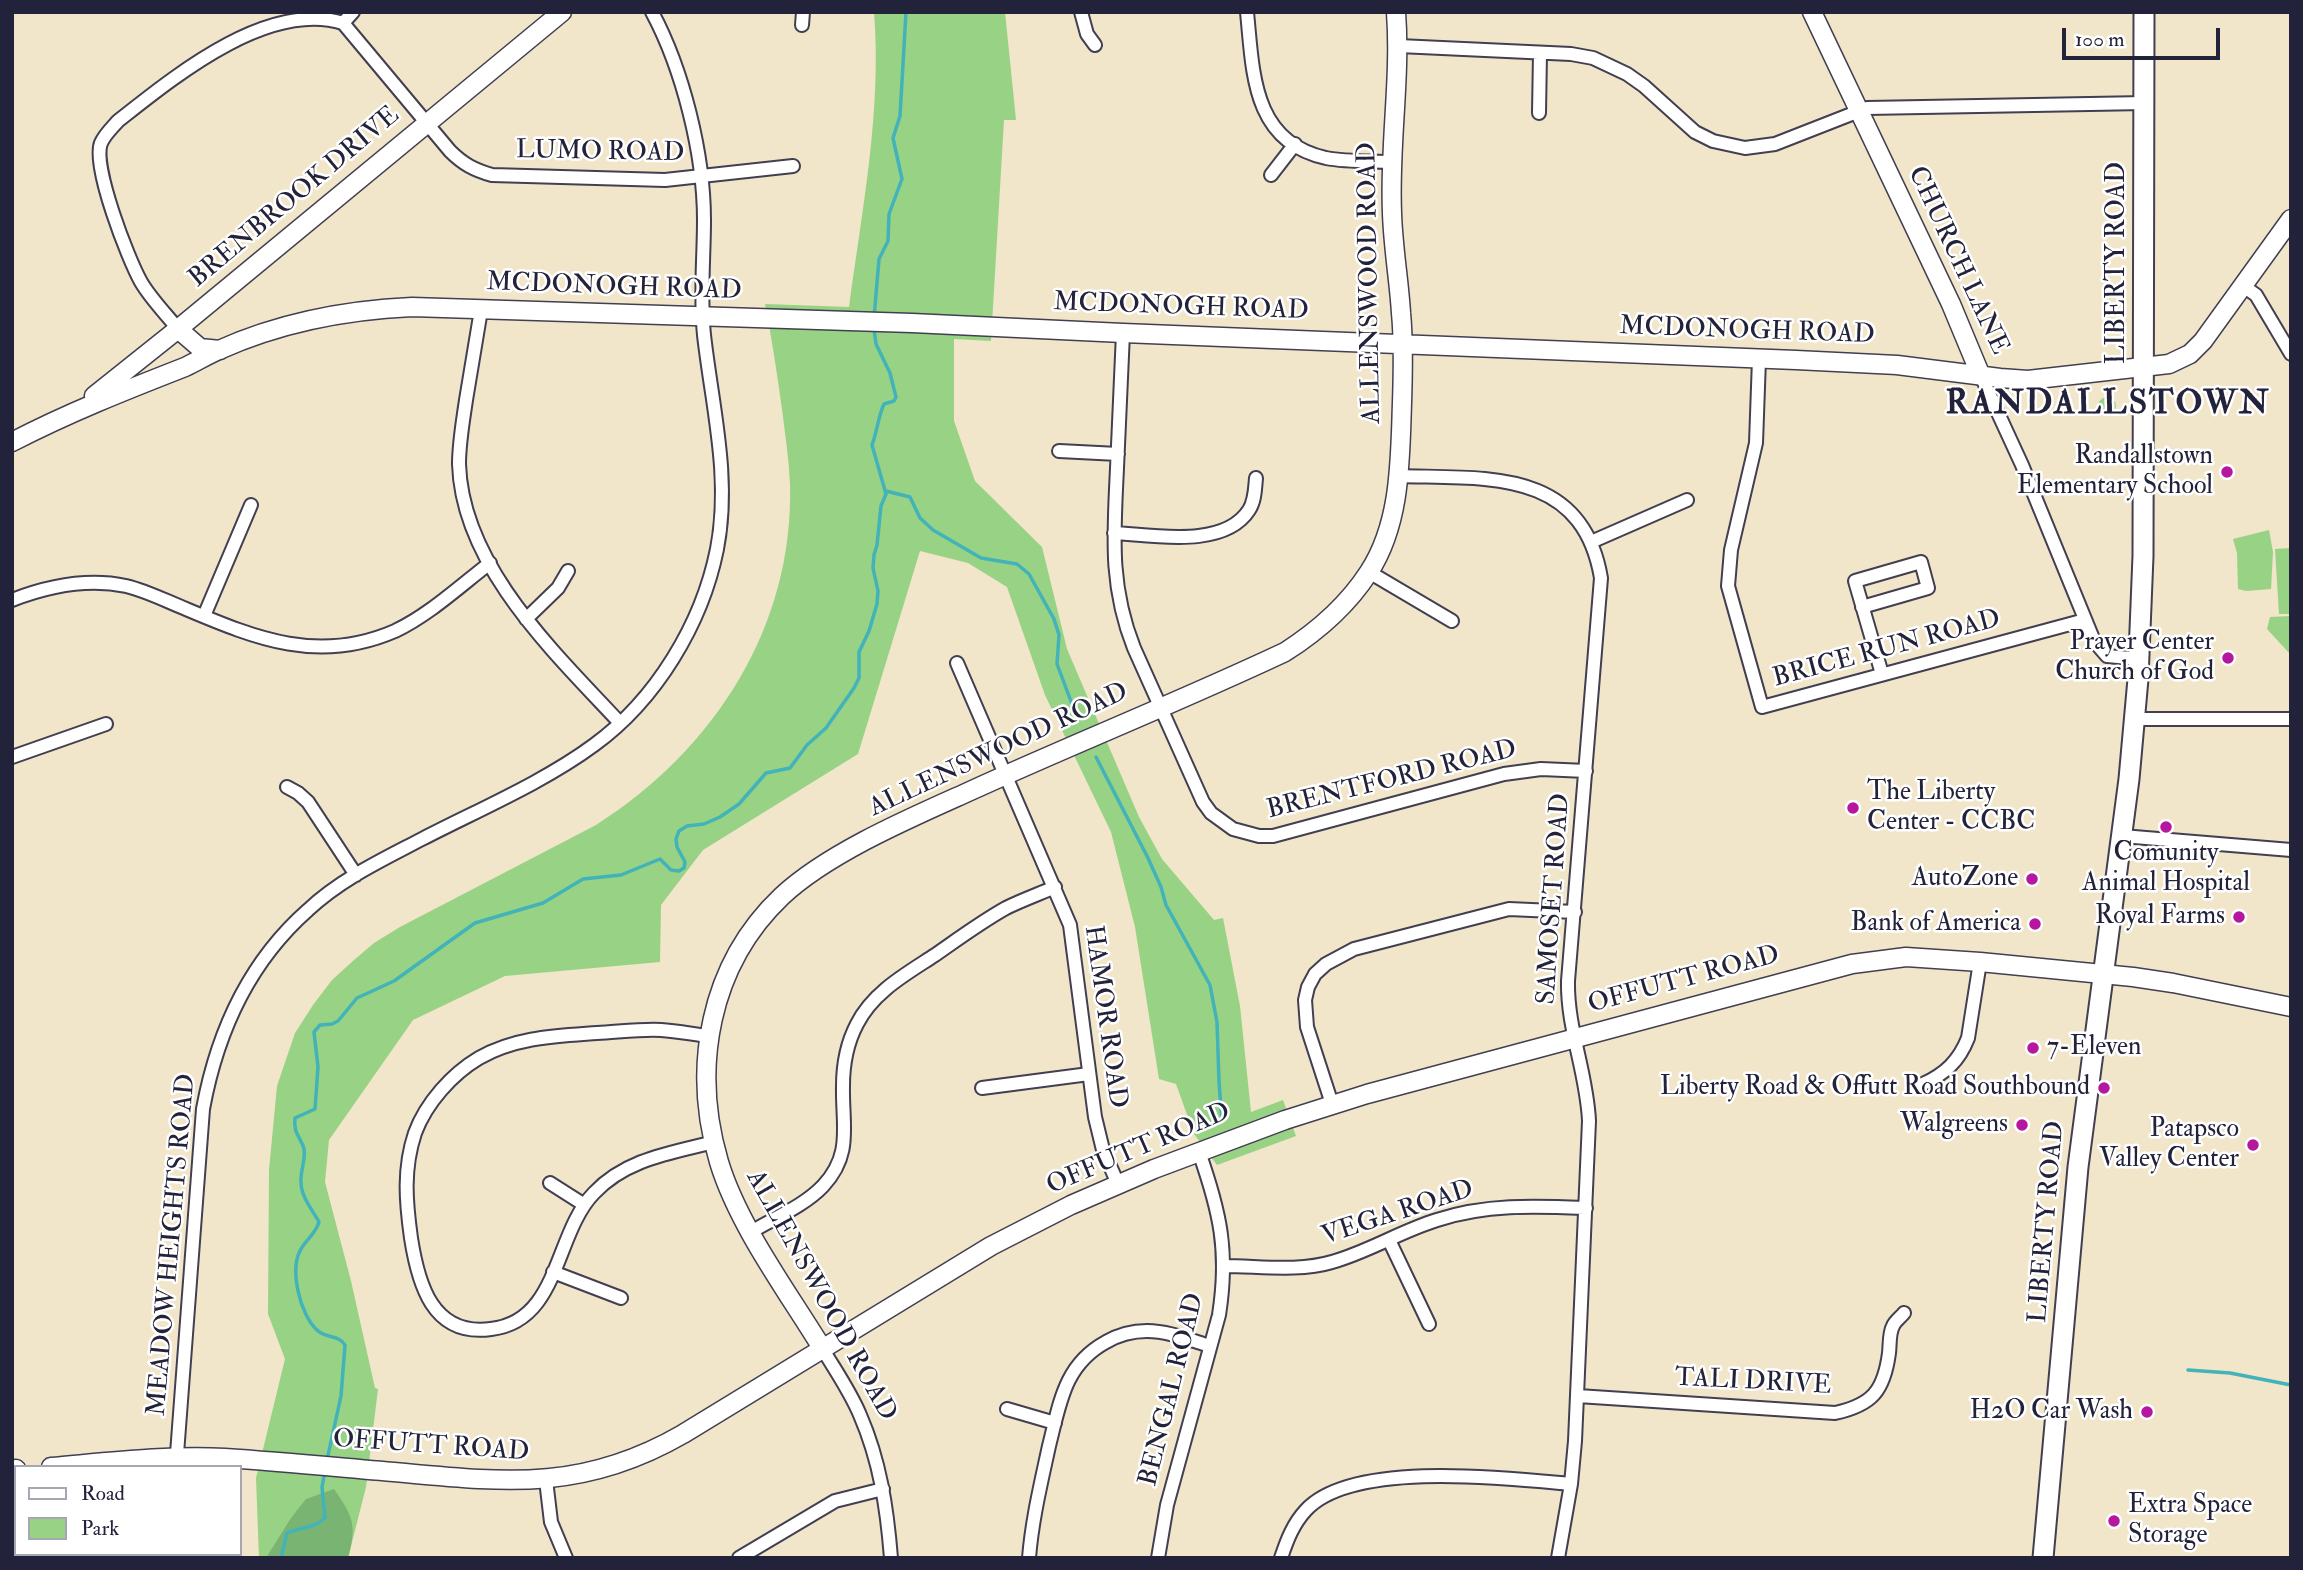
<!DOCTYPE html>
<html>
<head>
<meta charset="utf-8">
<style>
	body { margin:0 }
	#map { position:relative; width:2303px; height:1570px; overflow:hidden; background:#f1e5ca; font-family:"IM FELL Double Pica",serif }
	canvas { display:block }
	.frame { position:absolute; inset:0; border:14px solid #22223b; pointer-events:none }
	.legend { position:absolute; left:14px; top:1465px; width:228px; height:91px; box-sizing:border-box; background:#fff; border:2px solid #a7a7b1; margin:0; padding:9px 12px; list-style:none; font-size:21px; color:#22223b }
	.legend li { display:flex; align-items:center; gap:14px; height:35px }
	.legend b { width:35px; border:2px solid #a7a7b1 }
	.scale { position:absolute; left:2062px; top:28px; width:158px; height:32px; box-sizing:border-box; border:4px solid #22223b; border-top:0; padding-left:9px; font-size:21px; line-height:24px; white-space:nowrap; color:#22223b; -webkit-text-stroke:5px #fff; paint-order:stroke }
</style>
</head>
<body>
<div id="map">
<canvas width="2303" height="1570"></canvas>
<div class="frame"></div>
<ul class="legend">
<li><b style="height:9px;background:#fff"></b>Road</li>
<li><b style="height:19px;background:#98d285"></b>Park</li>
</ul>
<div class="scale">100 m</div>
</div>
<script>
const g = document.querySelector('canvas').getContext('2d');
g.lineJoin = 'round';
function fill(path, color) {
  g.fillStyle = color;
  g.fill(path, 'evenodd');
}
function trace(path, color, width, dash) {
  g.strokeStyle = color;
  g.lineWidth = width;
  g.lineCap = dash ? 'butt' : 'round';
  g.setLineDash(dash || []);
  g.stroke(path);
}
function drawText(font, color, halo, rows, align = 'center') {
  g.font = font + ' "IM FELL Double Pica",serif';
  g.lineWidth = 5;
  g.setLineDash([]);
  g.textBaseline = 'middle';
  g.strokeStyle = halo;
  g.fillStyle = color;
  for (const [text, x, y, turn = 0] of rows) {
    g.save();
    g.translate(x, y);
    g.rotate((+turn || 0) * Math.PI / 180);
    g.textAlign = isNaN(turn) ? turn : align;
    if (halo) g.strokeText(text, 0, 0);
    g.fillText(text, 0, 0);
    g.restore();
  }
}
fill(new Path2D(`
	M874 12H1005L1016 120H1004L991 341 954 339V421L975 481 1042 547 1067 649 1139 817 1162 859 1214 920 1223 918 1240 1006 1251 1112 1283 1100 1296 1136 1217 1165 1194 1134 1176 1084 1159 1079 1135 927 1111 832 1045 695 1007 587 968 563 920 551 858 754 703 850 661 905 660 962 505 976 413 1020 329 1140 325 1182 351 1281 375 1388 378 1389 366 1487 348 1558H259L256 1478 285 1359 268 1314 269 1170 277 1086 295 1033 313 1005 332 980 354 960 374 943 400 927 596 825C714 750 794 627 790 484 789 459 785 434 782 409 777 374 772 339 765 304L849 307C862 210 882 110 874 12Z
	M2098 406a9 9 0 1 1 18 0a9 9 0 1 1-18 0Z
	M2269 530 2273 552 2271 589 2246 591 2238 589 2237 553 2233 539Z
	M2291 548V614H2279L2275 549Z
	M2291 616V654H2290L2267 629 2270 617Z`), '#98d285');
fill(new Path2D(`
	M334 1489C353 1517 357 1524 348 1558H266L291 1518 306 1499Z`), '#7ab472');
trace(new Path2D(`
	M874 318 879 259 888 241 889 214 902 179 893 138 900 116 906 12
	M886 491 910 497 920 518 933 530 981 558 1017 564 1029 574 1054 619 1059 635 1057 664 1078 720
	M1096 757 1148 858 1161 887 1166 905 1210 985 1217 1022 1219 1082 1222 1121
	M2188 1370 2230 1373 2291 1385
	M327 1460 341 1396 345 1345C338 1334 326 1339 317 1330 300 1315 289 1269 301 1249 307 1239 316 1233 319 1222 312 1209 301 1197 301 1182 300 1172 306 1159 304 1149 301 1137 293 1134 295 1118L315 1109 318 1067 314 1032 320 1025 332 1024 338 1021 357 998 394 981 475 923 543 903 583 879 621 875 660 859 671 870 679 871 684 868 685 862 677 847 676 839 679 831 687 826 704 824 720 817 739 804 766 773 790 768 807 745 826 728 854 688 859 678V652L869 631 877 604 878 591 873 568 874 555 877 545 881 506 886 494 872 445C877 432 878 417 884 404L894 401 896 397 890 373 876 344 874 329
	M281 1558 287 1533C300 1527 313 1529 325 1518L322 1487 325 1471`), '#42b3b9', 3.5);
const street = new Path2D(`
	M1081 12 1087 34 1095 45
	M1247 12C1253 72 1252 142 1326 158 1347 162 1370 161 1391 162
	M343 23 353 12
	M802 25 803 12
	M1399 46 1571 54 1593 58 1627 74 1644 86 1695 132 1713 141 1745 148 1775 144 1867 108 2145 103
	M1539 113 1540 53
	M1271 175 1295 144
	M2242 285 2256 295 2291 354
	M481 310C476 340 471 370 466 400 463 421 459 443 459 464 462 566 555 653 620 723
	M178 329C166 314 151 299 141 282 128 259 92 166 101 143 105 134 112 128 118 121 174 77 267 0 343 23L450 151C463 164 474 170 492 175L665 180 793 166
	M1123 333C1121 378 1119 423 1117 468 1114 534 1109 585 1134 648L1203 802 1211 813 1233 829 1259 836H1273L1504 774 1541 769 1586 771
	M1759 359 1756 443 1731 550 1728 586 1762 707 2085 620
	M1981 376 2022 465 2094 641 2107 656 2140 659
	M1059 451 1118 454
	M1398 476C1485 479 1582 467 1601 578L1568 981C1567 1029 1587 1073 1589 1121L1575 1441 1571 1484 1558 1558
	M1114 533C1153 535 1224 549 1249 510 1255 501 1255 489 1256 478
	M1591 542 1687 500
	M1369 572 1452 621
	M12 600C48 586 88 578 126 586 147 591 166 601 186 609 257 639 319 664 395 631 429 615 460 586 490 563
	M1862 607 1928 588 1921 562 1855 581 1882 674
	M204 616 251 505
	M526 619 558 588 568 571
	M957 663 1070 925 1095 1117 1103 1150 1118 1184
	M2135 719H2291
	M12 757 106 724
	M287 787 298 793 308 802 356 875
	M2122 836 2291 850
	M708 1036C692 1034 676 1031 661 1030 640 1029 618 1032 597 1033 556 1036 516 1037 479 1058 452 1074 426 1103 415 1133 403 1169 406 1202 411 1238 418 1283 432 1337 491 1329 560 1321 554 1234 594 1193 626 1159 671 1153 714 1142
	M1923 1084C1945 1074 1959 1061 1968 1038L1980 962
	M982 1088 1089 1074
	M1332 1104 1307 1027 1305 1000 1308 987 1315 974 1326 964 1354 949 1509 909 1575 912
	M550 1183 583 1204
	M751 1232C774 1218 804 1206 823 1186 853 1154 842 1125 843 1086 843 1065 847 1043 857 1024 873 992 906 974 935 955 958 939 981 922 1006 908 1022 900 1039 894 1055 887
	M1389 1240 1429 1324
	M1224 1266C1259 1266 1299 1272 1332 1262 1368 1252 1401 1231 1437 1220 1486 1204 1534 1206 1586 1208
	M553 1272 621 1298
	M822 1348C835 1370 850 1391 860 1415 880 1461 887 1508 891 1558
	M1578 1396 1835 1413C1872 1405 1884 1391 1889 1353 1890 1345 1889 1333 1893 1326 1895 1321 1901 1317 1904 1313
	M1007 1409 1055 1423
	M176 1467 203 1109C217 1033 249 962 308 910 341 879 382 860 422 839 478 810 544 782 594 745 656 700 702 624 717 549 731 477 712 406 704 335 700 296 704 258 704 220 704 154 683 70 652 12
	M546 1480 551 1522 566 1558
	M177 1554 178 1558
	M739 1558 835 1501 883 1489
	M1029 1558C1032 1520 1041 1483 1049 1446 1060 1403 1064 1365 1106 1342 1118 1335 1134 1331 1147 1331 1168 1331 1190 1340 1210 1346
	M1158 1558 1167 1505 1219 1315C1229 1251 1220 1212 1199 1152
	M1281 1558C1287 1540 1293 1524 1306 1510 1352 1460 1507 1478 1571 1484`);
const secondary = new Path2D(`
	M1812 12 1951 304 1981 376
	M178 329 200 348 220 350
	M94 396 178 329 562 12
	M12 442C68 413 126 390 185 367 196 362 207 355 219 350 279 323 346 310 412 307L912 323 1123 333 1796 360 1897 365 2000 378 2028 380 2169 364 2190 354 2203 341 2291 219
	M822 1348C787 1291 738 1225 719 1162 691 1068 709 965 782 896 828 853 910 818 968 792 1073 744 1181 701 1285 652 1318 631 1347 606 1369 572 1401 523 1400 460 1402 403 1403 373 1404 343 1401 313 1399 280 1393 247 1392 213 1389 146 1401 79 1396 12
	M51 1467C109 1462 167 1455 225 1458 285 1462 345 1468 405 1473 511 1483 586 1490 683 1434L991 1246 1071 1205 1154 1169 1285 1120 1367 1094 1852 964 1906 957 1980 962 2133 977 2173 983 2291 1007
	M12 1470 16 1469`);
const primary = new Path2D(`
	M2043 1558 2078 1167 2129 779 2138 679 2143 556 2144 12`);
trace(street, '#413f50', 16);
trace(secondary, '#413f50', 21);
trace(primary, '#413f50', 23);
trace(street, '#fff', 12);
trace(secondary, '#fff', 18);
trace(primary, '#fff', 19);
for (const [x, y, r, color] of [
	[2227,472,7,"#b5179e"],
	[2228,658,7,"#b5179e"],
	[1853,808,7,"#b5179e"],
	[2166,827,7,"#b5179e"],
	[2032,879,7,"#b5179e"],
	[2239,917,7,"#b5179e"],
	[2035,924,7,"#b5179e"],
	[2033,1048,7,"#b5179e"],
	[2104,1088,7,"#b5179e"],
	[2022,1125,7,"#b5179e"],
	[2253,1145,7,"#b5179e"],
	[2147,1412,7,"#b5179e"],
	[2114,1521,7,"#b5179e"]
]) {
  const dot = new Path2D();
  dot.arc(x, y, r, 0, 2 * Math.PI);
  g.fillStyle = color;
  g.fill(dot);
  trace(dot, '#fff', 2.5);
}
drawText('26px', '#22223b', '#fff', [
	["LUMO ROAD",600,153,1],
	["BRENBROOK DRIVE",295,198,-40],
	["CHURCH LANE",1957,261,65],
	["LIBERTY ROAD",2118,263,-90],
	["ALLENSWOOD ROAD",1371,283,-91],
	["MCDONOGH ROAD",614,288,2],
	["MCDONOGH ROAD",1181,308,2],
	["MCDONOGH ROAD",1747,332,2],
	["BRICE RUN ROAD",1887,650,-15],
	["ALLENSWOOD ROAD",999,751,-25],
	["BRENTFORD ROAD",1392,781,-14],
	["SAMOSET ROAD",1555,899,-86],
	["OFFUTT ROAD",1684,981,-15],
	["HAMOR ROAD",1104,1017,82],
	["OFFUTT ROAD",1139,1150,-23],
	["VEGA ROAD",1398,1214,-18],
	["LIBERTY ROAD",2048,1222,-85],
	["MEADOW HEIGHTS ROAD",173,1245,-85],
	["ALLENSWOOD ROAD",820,1296,61],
	["TALI DRIVE",1753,1383,3],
	["BENGAL ROAD",1173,1390,-76],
	["OFFUTT ROAD",431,1447,4]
]);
drawText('26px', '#22223b', '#fff', [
	["Randallstown",2213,457],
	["Elementary School",2213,487],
	["Prayer Center",2214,643],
	["Church of God",2214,673],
	["The Liberty",1867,793,"left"],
	["Center - CCBC",1867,823,"left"],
	["Comunity",2166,854,"center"],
	["Animal Hospital",2166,884,"center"],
	["AutoZone",2018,879],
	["Royal Farms",2225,917],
	["Bank of America",2021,924],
	["7-Eleven",2047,1048,"left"],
	["Liberty Road & Offutt Road Southbound",2090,1088],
	["Walgreens",2008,1125],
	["Patapsco",2239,1130],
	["Valley Center",2239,1160],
	["H2O Car Wash",2133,1412],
	["Extra Space",2128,1506,"left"],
	["Storage",2128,1536,"left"]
], 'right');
g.letterSpacing = '2px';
drawText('bold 33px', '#22223b', '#fff', [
	["RANDALLSTOWN",2108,406]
]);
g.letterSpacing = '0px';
</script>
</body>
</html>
